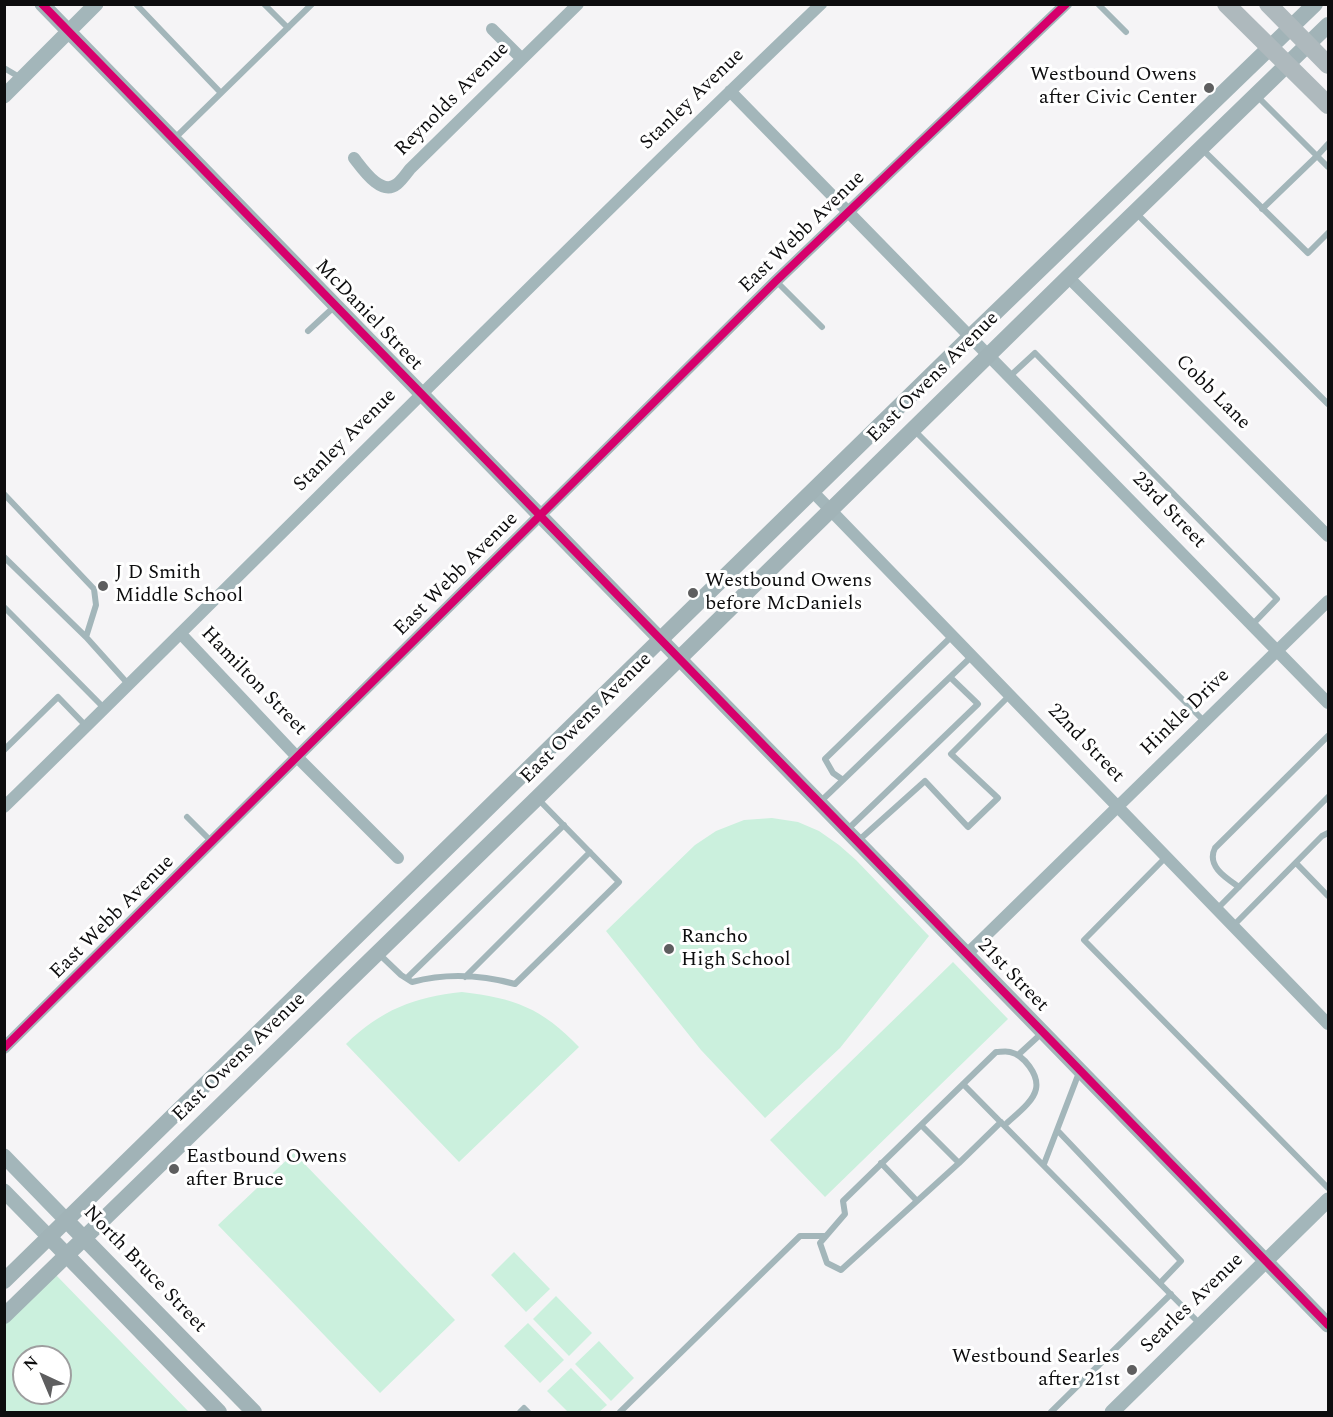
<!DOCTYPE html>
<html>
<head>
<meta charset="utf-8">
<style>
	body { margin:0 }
	#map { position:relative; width:1333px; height:1417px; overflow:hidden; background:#f5f4f6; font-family:Spectral,serif }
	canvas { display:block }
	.frame { position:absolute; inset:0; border:6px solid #0d0d0e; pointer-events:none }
	.north { position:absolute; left:12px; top:1345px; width:60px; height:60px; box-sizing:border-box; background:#fff; border:2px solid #9e9e9f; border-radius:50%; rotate:316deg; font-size:16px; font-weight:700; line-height:24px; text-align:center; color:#0d0d0e }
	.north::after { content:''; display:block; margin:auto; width:21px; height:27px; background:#5e5e5f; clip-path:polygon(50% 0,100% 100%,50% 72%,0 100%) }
</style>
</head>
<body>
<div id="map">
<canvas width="1333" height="1417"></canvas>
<div class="frame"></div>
<div class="north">N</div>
</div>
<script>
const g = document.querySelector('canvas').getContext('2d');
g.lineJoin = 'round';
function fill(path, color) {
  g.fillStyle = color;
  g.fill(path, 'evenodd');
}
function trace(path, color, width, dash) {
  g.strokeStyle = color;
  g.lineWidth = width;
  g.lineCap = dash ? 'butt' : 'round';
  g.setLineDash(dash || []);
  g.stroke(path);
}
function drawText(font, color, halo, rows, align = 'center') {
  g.font = font + ' Spectral,serif';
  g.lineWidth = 6;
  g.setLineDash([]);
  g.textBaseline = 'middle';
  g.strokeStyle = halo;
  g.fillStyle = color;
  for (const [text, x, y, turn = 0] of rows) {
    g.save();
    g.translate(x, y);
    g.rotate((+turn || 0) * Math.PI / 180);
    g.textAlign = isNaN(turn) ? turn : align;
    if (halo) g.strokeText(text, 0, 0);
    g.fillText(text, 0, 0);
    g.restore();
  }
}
fill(new Path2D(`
	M772 818 798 822 819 831 839 845 856 860 929 936 840 1048 765 1118 701 1050 606 931 695 845 716 831 744 820Z
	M953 962 1008 1019 825 1197 770 1140Z
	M462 992C514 998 542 1008 579 1047L459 1162 346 1044C381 1010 414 997 462 992Z
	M294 1153 455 1320 380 1393 218 1225Z
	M514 1252 550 1289 526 1312 491 1275Z
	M56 1275 189 1412H5V1324ZM24 1357H60V1393H24Z
	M556 1296 592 1333 569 1356 533 1319Z
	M528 1323 564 1360 540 1383 504 1346Z
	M599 1341 634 1378 611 1401 575 1364Z
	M571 1368 607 1405 599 1412H568L547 1391Z`), '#cbf0dd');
trace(new Path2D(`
	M136 4 221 93
	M264 4 288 28
	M1098 4 1126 32
	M4 68 21 78
	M1256 95 1317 156 1328 144
	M175 138 312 4
	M1202 149 1308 253 1328 233
	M1262 209 1317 156 1328 167
	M1135 212 1328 404
	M776 281 822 327
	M308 331 335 306
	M1009 377 1035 353 1277 599 1252 625
	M913 429 1205 722
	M4 494 94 589 96 605 86 637 4 557
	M4 607 104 708
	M952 636 825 759 833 773 843 780 972 656
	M86 637 129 685
	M4 750 58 697 87 727
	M820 802 843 780
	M187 817 212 842
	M847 830 978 704 950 677
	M858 841 925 781 968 827 998 798 951 754 1010 695
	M1166 857 1084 940 1328 1188
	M1296 863 1328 896
	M1239 887C1226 878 1206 866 1215 848L1328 736
	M1217 909 1328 797
	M1233 926 1322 836 1328 833
	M378 953 401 975 412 982C446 973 482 975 515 984L619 882 538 799
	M465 977 590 852
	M407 978 564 825
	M1018 1055 1042 1033
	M963 1084 1201 1325
	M1001 1122 959 1163 841 1270 827 1263 820 1243 845 1214 843 1201 996 1052C1000 1052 1006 1051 1010 1052 1024 1055 1039 1075 1036 1089 1033 1103 1014 1116 1005 1125
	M921 1125 959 1163
	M1058 1131 1181 1261 1160 1283
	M881 1163 917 1201
	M1044 1164 1080 1070
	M520 1412 524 1408 528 1412
	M620 1412 800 1236H826
	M1051 1412 1171 1294`), '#a3b6ba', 6);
trace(new Path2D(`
	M492 29 522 59
	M730 91 1328 703
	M354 158C362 168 381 197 397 184 402 180 406 174 410 169L578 4
	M1068 277 1328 536
	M813 492 1328 1024
	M181 634 298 758 398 858
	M4 807C277 540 545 268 821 4
	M967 954 1328 601
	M4 1048 776 281 1066 4`), '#a3b6ba', 12);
trace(new Path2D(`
	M42 4 1328 1325
	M4 96 96 4
	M4 1156 67 1221
	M4 1191 49 1237
	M1112 1412 1328 1200`), '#a3b6ba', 15);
trace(new Path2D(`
	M67 1221 254 1412
	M49 1237 219 1412
	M4 1281 970 337 1315 4
	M4 1316 537 798 1103 243 1328 25`), '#a1b3b7', 16);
trace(new Path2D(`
	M1226 4 1328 105
	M1268 4 1328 65`), '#aeb9bd', 18);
trace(new Path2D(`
	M42 4 1328 1325
	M4 1048 776 281 1066 4`), '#d6006c', 8);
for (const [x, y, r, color] of [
	[1209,88,6,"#5e5e5f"],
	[103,586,6,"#5e5e5f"],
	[693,593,6,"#5e5e5f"],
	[669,949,6,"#5e5e5f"],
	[174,1169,6,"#5e5e5f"],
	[1132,1370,6,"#5e5e5f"]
]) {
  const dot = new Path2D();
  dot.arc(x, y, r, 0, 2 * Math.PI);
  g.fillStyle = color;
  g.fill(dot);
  trace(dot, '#fff', 2);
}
drawText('20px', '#0d0d0e', '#fff', [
	["Westbound Owens",1197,76,"right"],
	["after Civic Center",1197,99,"right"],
	["J D Smith",115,574],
	["Middle School",115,597],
	["Westbound Owens",705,582],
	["before McDaniels",705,605],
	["Rancho",681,938],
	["High School",681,961],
	["Eastbound Owens",186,1158],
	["after Bruce",186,1181],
	["Westbound Searles",1120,1358,"right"],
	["after 21st",1120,1381,"right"]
], 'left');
drawText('20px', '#0d0d0e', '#fff', [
	["Reynolds Avenue",453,100,-45],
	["Stanley Avenue",693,100,-44],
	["East Webb Avenue",803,233,-44],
	["McDaniel Street",368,316,46],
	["East Owens Avenue",934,378,-45],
	["Cobb Lane",1212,393,45],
	["Stanley Avenue",346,441,-45],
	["23rd Street",1168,511,46],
	["East Webb Avenue",457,575,-45],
	["Hamilton Street",253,682,46],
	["Hinkle Drive",1186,713,-44],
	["East Owens Avenue",587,719,-45],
	["22nd Street",1085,744,46],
	["East Webb Avenue",113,918,-45],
	["21st Street",1012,976,46],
	["East Owens Avenue",240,1058,-44],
	["North Bruce Street",144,1270,46],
	["Searles Avenue",1193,1304,-44]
]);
</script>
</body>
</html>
